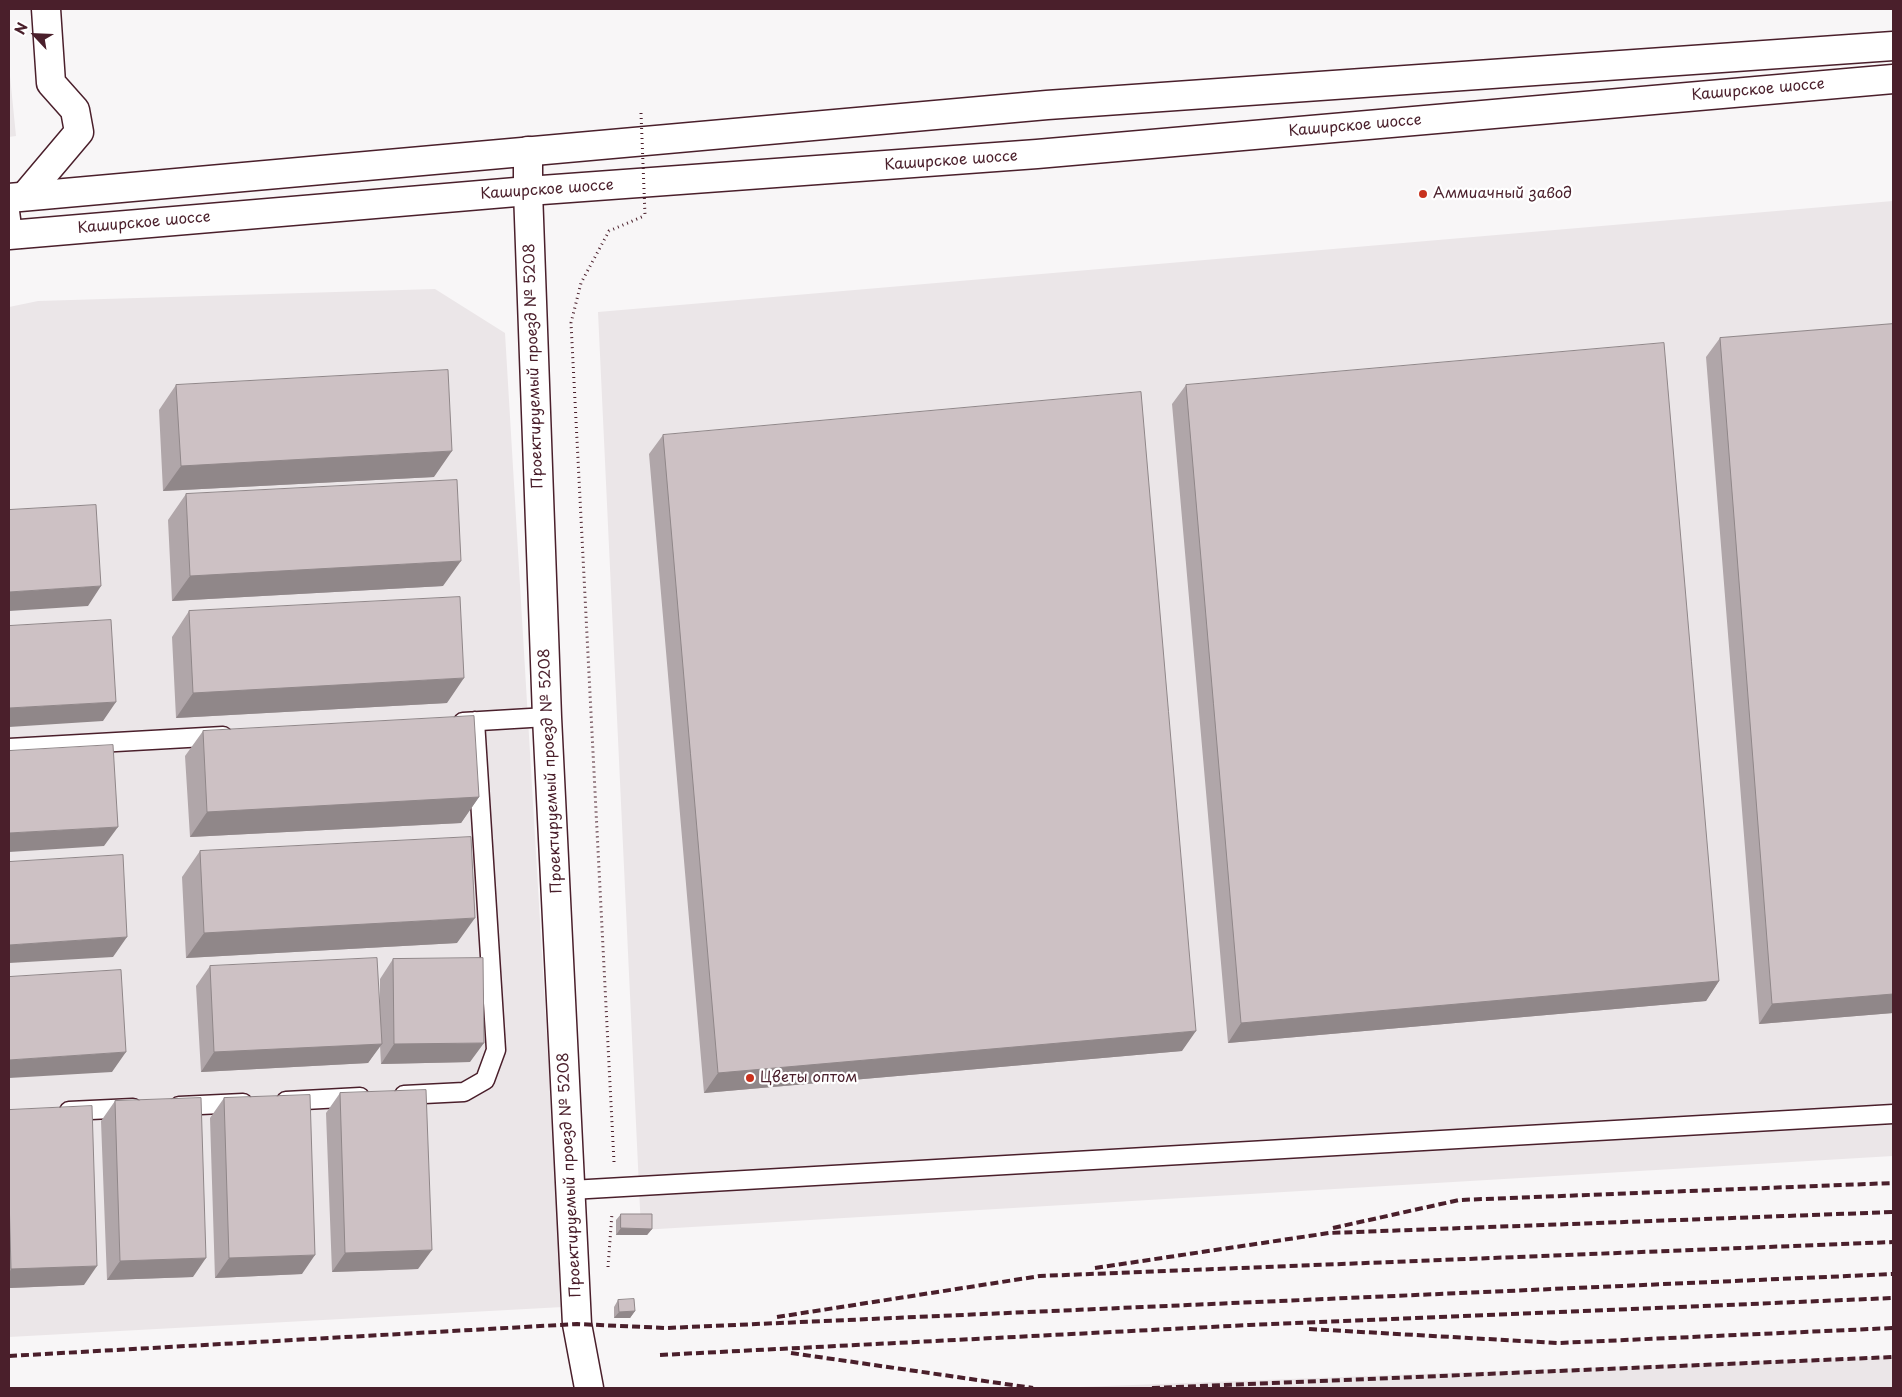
<!DOCTYPE html>
<html>
<head>
<meta charset="utf-8">
<style>
	body { margin:0 }
	#map { position:relative; width:1902px; height:1397px; overflow:hidden; background:#f8f6f7; font-family:"Playpen Sans",sans-serif }
	canvas { display:block }
	.frame { position:absolute; inset:0; border:10px solid #4a1f2b; pointer-events:none }
	.north { position:absolute; left:10px; top:10px; width:50px; height:50px; -webkit-text-stroke:4px #fff; paint-order:stroke; rotate:295deg; font-size:14px; font-weight:700; line-height:20px; text-align:center; color:#4a1f2b }
	.north::after { content:''; display:block; margin:auto; width:18px; height:22px; background:#4a1f2b; clip-path:polygon(50% 0,100% 100%,50% 72%,0 100%) }
</style>
</head>
<body>
<div id="map">
<canvas width="1902" height="1397"></canvas>
<div class="frame"></div>
<div class="north">N</div>
</div>
<script>
const g = document.querySelector('canvas').getContext('2d');
g.lineJoin = 'round';
function fill(path, color) {
  g.fillStyle = color;
  g.fill(path, 'evenodd');
}
function trace(path, color, width, dash) {
  g.strokeStyle = color;
  g.lineWidth = width;
  g.lineCap = dash ? 'butt' : 'round';
  g.setLineDash(dash || []);
  g.stroke(path);
}
function drawText(font, color, halo, rows, align = 'center') {
  g.font = font + ' "Playpen Sans",sans-serif';
  g.lineWidth = 4.5;
  g.setLineDash([]);
  g.textBaseline = 'middle';
  g.strokeStyle = halo;
  g.fillStyle = color;
  for (const [text, x, y, turn = 0] of rows) {
    g.save();
    g.translate(x, y);
    g.rotate((+turn || 0) * Math.PI / 180);
    g.textAlign = isNaN(turn) ? turn : align;
    if (halo) g.strokeText(text, 0, 0);
    g.fillText(text, 0, 0);
    g.restore();
  }
}
fill(new Path2D(`
	M9 66 16 136 9 137Z
	M1893 201V1156L641 1230 598 312Z
	M435 289 505 333 563 1307 9 1337V307L38 301Z
	M1893 1356V1388H1054Z`), '#ebe6e8');
const service = new Path2D(`
	M9 204 13 234
	M463 722 547 717
	M9 748 223 736
	M404 1095 464 1092 485 1080 496 1050 475 721
	M286 1101 360 1097
	M179 1106 243 1103
	M69 1111 133 1108
	M571 1190 1893 1114`);
const minor = new Path2D(`
	M528 151V191L547 717 577 1324 589 1388
	M25 196 79 132 75 110 51 83 46 9`);
const primary = new Path2D(`
	M9 198 1047 105 1893 46
	M9 235 528 191 1037 154 1893 79`);
trace(service, '#4a1f2b', 21);
trace(minor, '#4a1f2b', 31);
trace(primary, '#4a1f2b', 31);
trace(new Path2D(`
	M614 1162 571 323 581 283 609 231 644 216
	M608 1267 612 1213`), '#4a1f2b', 3, [1, 4]);
trace(service, '#fff', 18);
trace(minor, '#fff', 28);
trace(primary, '#fff', 28);
trace(new Path2D(`
	M1333 1228 1459 1200 1893 1183
	M1095 1268 1329 1233 1893 1212
	M777 1317 1040 1276 1893 1242
	M1309 1329 1558 1343 1893 1328
	M791 1353 1033 1388
	M660 1355 1249 1325 1893 1298
	M9 1356 577 1324 666 1328 1893 1274
	M1152 1388 1893 1357`), '#4a1f2b', 4, [8, 4]);
trace(new Path2D(`
	M641 113 645 215`), '#4a1f2b', 3, [1, 4]);
fill(new Path2D(`
	M1893 324V1013L1759 1024 1706 357 1720 338Z
	M176 385 434 477 163 491 159 410Z
	M1186 385 1719 981 1706 1001 1228 1043 1172 404Z
	M663 435 1182 1051 704 1093 649 454Z
	M186 494 443 586 172 601 168 520Z
	M189 611 447 703 176 718 172 637Z
	M203 731 479 797 461 823 190 837 185 756Z
	M200 851 457 943 186 958 182 877Z
	M393 959 470 1062 381 1064 380 1045 368 1063 201 1072 196 986 210 966 380 1012V979Z
	M340 1093 418 1269 332 1272 326 1113Z
	M224 1098 302 1274 215 1278 210 1118Z
	M115 1101 193 1277 107 1280 101 1121Z
	M9 1110 84 1285 9 1288Z
	M621 1214 652 1229 647 1235H616V1220Z
	M618 1300 635 1311 630 1318H614V1307Z`), '#b0a6a9');
fill(new Path2D(`
	M452 451 434 477 163 491 181 466Z
	M461 561 443 586 172 601 190 576Z
	M101 586 88 606 9 611V592Z
	M464 678 447 703 176 718 193 693Z
	M116 702 103 721 9 727V708Z
	M479 797 461 823 190 837 207 812Z
	M118 827 104 846 9 852V833Z
	M475 918 457 943 186 958 204 933Z
	M127 937 113 957 9 963V945Z
	M1719 981 1706 1001 1228 1043 1241 1023Z
	M1893 994V1013L1759 1024 1772 1004Z
	M1196 1031 1182 1051 704 1093 718 1073Z
	M484 1043 470 1062 381 1064 394 1044Z
	M382 1044 368 1063 201 1072 214 1052Z
	M126 1052 112 1072 9 1078V1060Z
	M621 1228 652 1229 647 1235H616Z
	M432 1250 418 1269 332 1272 345 1253Z
	M315 1255 302 1274 215 1278 229 1258Z
	M206 1258 193 1277 107 1280 120 1261Z
	M97 1266 84 1285 9 1288V1273L11 1269Z
	M635 1311 630 1318H614L619 1312Z`), '#908789');
const building = new Path2D(`
	M1893 324V994L1772 1004 1720 338Z
	M1664 343 1719 981 1241 1023 1186 385Z
	M448 370 452 451 181 466 176 385Z
	M1141 392 1196 1031 718 1073 663 435Z
	M457 480 461 561 190 576 186 494Z
	M96 505 101 586 9 592V510Z
	M460 597 464 678 193 693 189 611Z
	M111 620 116 702 9 708V626Z
	M474 716 479 797 207 812 203 731Z
	M113 745 118 827 9 833V751Z
	M471 837 475 918 204 933 200 851Z
	M123 855 127 937 9 945V862Z
	M377 958 382 1044 214 1052 210 966Z
	M483 958 484 1043 394 1044 393 959Z
	M121 970 126 1052 9 1060V977Z
	M426 1090 432 1250 345 1253 340 1093Z
	M310 1095 315 1255 229 1258 224 1098Z
	M201 1098 206 1258 120 1261 115 1101Z
	M92 1106 97 1266 11 1269 9 1196V1110Z
	M621 1214H652V1229L621 1228Z
	M634 1299 635 1311 619 1312 618 1300Z`);
fill(building, '#cdc1c4');
trace(building, '#908789', 1);
for (const [x, y, r, color] of [
	[1423,194,5,"#c8321e"],
	[750,1078,5,"#c8321e"]
]) {
  const dot = new Path2D();
  dot.arc(x, y, r, 0, 2 * Math.PI);
  g.fillStyle = color;
  g.fill(dot);
  trace(dot, '#fff', 2);
}
drawText('15px', '#4a1f2b', '#fff', [
	["Каширское шоссе",1758,90,-5],
	["Каширское шоссе",1355,126,-5],
	["Каширское шоссе",951,161,-4],
	["Каширское шоссе",547,190,-4],
	["Каширское шоссе",144,223,-5],
	["Проектируемый проезд № 5208",534,366,-92],
	["Проектируемый проезд № 5208",551,771,-93],
	["Проектируемый проезд № 5208",570,1175,-93]
]);
drawText('15px', '#4a1f2b', '#fff', [
	["Аммиачный завод",1433,194],
	["Цветы оптом",760,1078]
], 'left');
</script>
</body>
</html>
